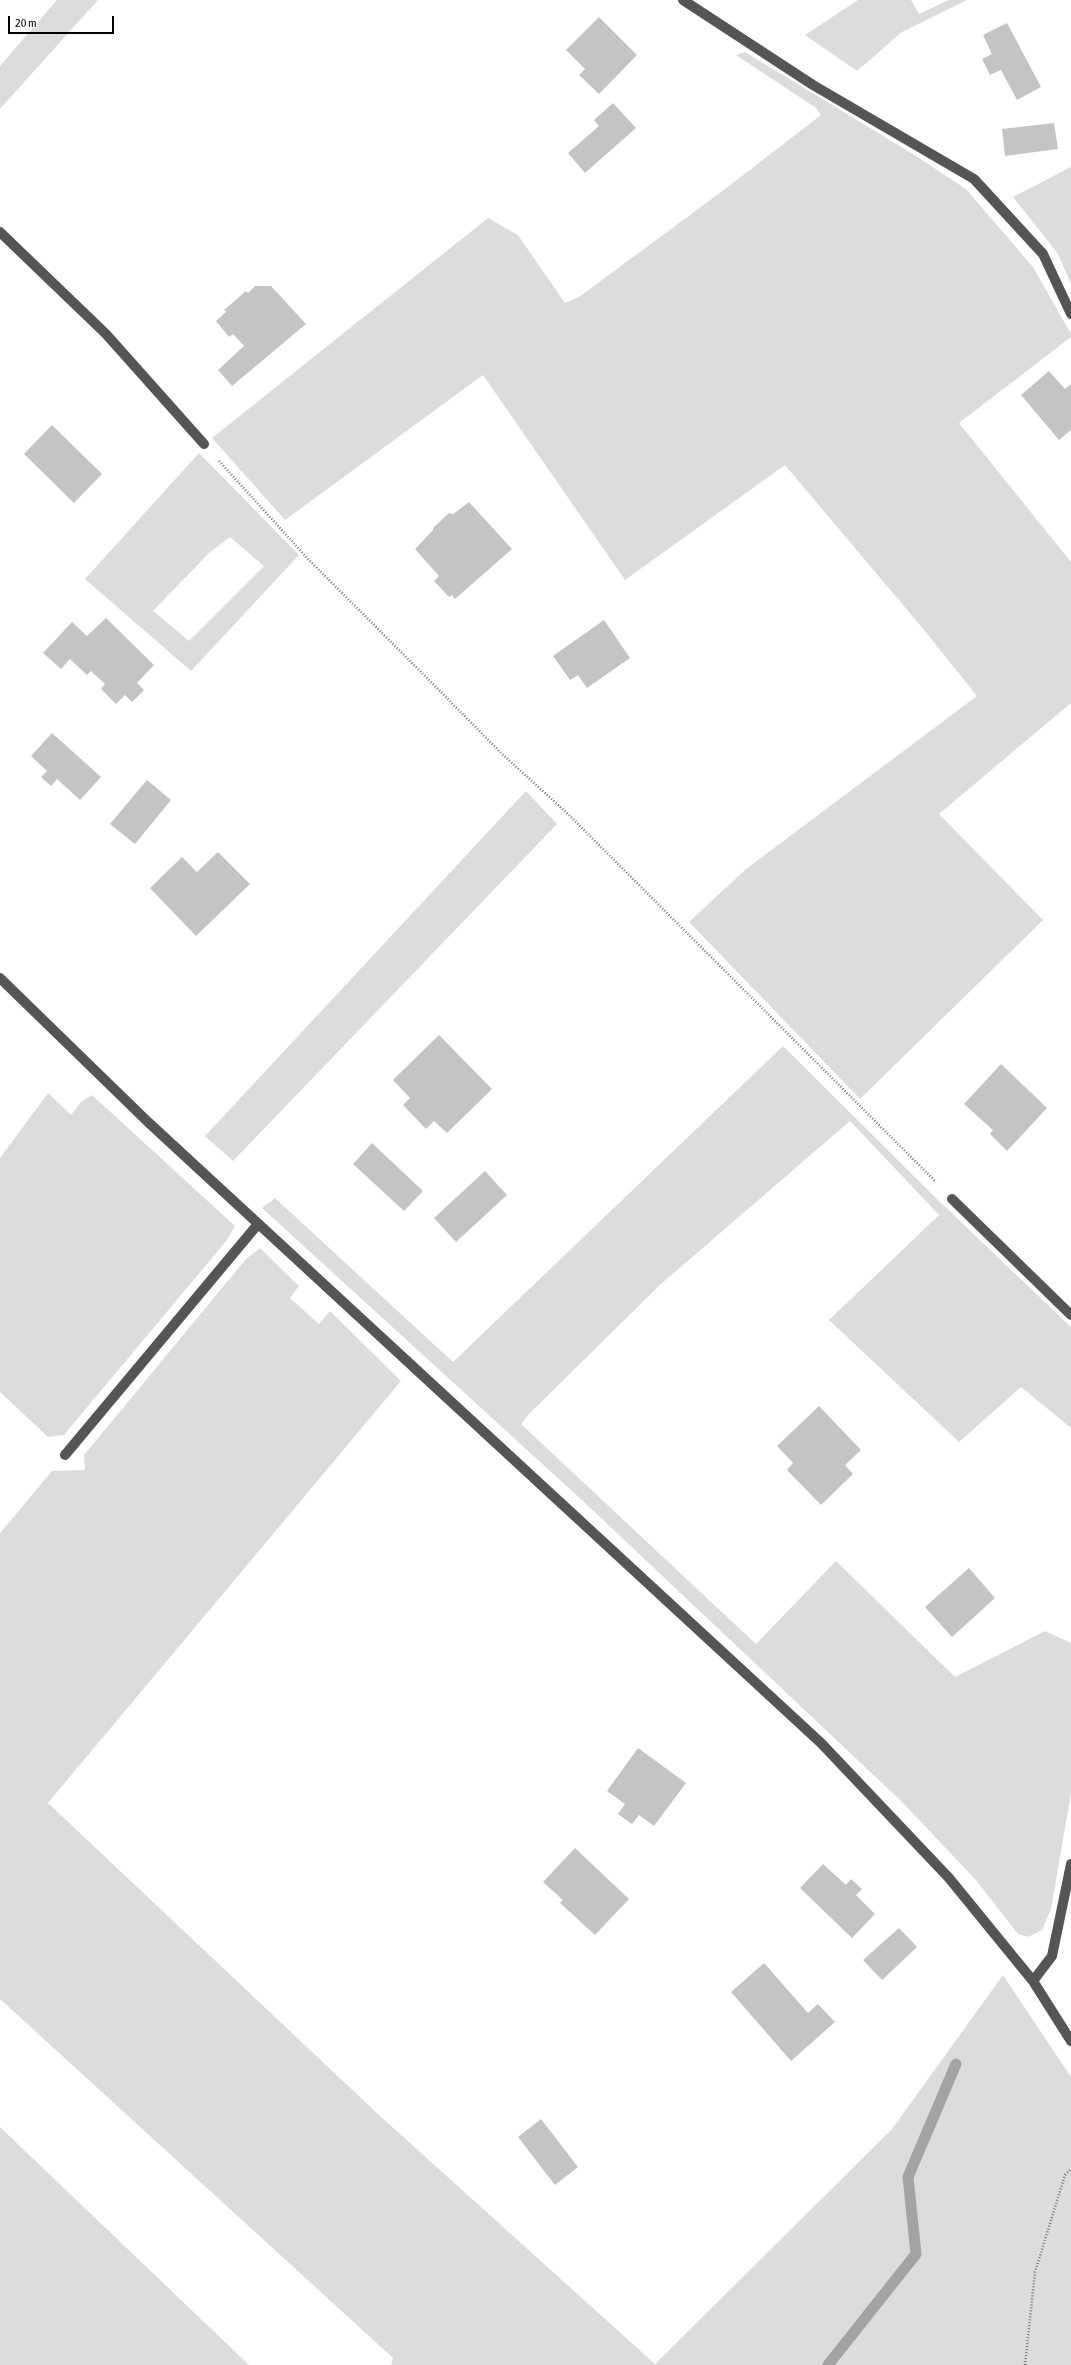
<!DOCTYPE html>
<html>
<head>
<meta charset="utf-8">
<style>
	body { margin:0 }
	#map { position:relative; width:1071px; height:2365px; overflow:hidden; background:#fff; font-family:"Asap Condensed",sans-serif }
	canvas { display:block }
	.scale { position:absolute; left:8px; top:16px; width:106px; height:18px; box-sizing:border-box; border:2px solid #000; border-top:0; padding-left:5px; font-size:12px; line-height:14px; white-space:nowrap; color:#000; -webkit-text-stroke:3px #fff; paint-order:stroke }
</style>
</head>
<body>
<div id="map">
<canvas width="1071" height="2365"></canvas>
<div class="scale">20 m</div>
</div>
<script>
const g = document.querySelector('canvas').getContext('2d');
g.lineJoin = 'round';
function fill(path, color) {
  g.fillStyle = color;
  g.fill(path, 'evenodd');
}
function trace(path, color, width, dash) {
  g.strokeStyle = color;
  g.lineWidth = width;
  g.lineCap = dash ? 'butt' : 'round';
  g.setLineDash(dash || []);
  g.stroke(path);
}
fill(new Path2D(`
	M57 0H98L0 109V66Z
	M858 0H911L919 14 949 0H967L902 32 857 71 805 35Z
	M745 52 916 156 966 189 1033 267 1071 334V337L959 423 1071 562V703L939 814 1043 920 860 1099 689 922 746 869 977 696 924 630 785 465 625 580 483 375 285 520 212 438 488 218 518 235 565 303 579 297 725 189 821 115 816 108 736 55Z
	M1071 167V284L1058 254 1013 197Z
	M199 453 299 555 191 671 85 579ZM230 537 264 566 189 641 153 611 209 553Z
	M526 791 557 824 233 1161 205 1136Z
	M783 1046 939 1201 1071 1327V1428L1021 1387 959 1442 829 1320 939 1215 850 1121 661 1284 530 1413 521 1424 756 1644 836 1561 955 1677 1045 1631 1071 1643V1793L1051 1909 1042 1930 1028 1937 1018 1934 975 1879 901 1801 584 1502 262 1208 275 1198 453 1362Z
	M48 1093 71 1115 81 1102 92 1095 235 1226 227 1240 64 1435 48 1437 0 1392V1158Z
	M260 1248 299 1286 290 1298 319 1324 330 1311 401 1381 48 1803 379 2115 655 2364 892 2129 1003 1975 1071 2077V2365H391L393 2358 0 1999V1533L52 1471 85 1470 84 1455 246 1259Z
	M0 2127 249 2365H0Z`), '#dcdcdc');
trace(new Path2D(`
	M828 2365 916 2254 908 2177 956 2064`), '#a3a3a3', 11);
fill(new Path2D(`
	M599 17 637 55 599 94 579 75 585 69 566 50Z
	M1007 23 1041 87 1017 100 1001 70 990 75 982 59 992 54 983 35Z
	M613 103 636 128 585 173 568 153 599 126 594 120Z
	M1054 123 1058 149 1005 156 1002 129Z
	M255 286H271L306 324 232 386 218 370 244 346 233 334 229 337 216 321 226 312 224 310 246 291 248 293Z
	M1049 371 1065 389 1071 384V430L1059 440 1021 395Z
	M52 425 102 474 74 503 24 454Z
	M469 502 512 549 455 599 452 595 449 597 434 581 439 576 415 549 433 530V528L449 513 453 514Z
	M106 618 154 665 137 683 144 690 132 702 125 695 116 704 101 689 105 684 91 671 87 675 70 659 61 669 43 653 72 622 87 636Z
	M604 620 630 658 587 688 578 675 570 680 553 656Z
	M52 733 101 777 80 800 57 779 51 786 41 777 47 771 31 756Z
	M147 780 171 800 135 844 110 824Z
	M218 852 250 884 196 936 150 888 182 857 197 872Z
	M439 1035 492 1089 447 1133 434 1121 426 1129 403 1105 410 1098 393 1080Z
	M1001 1064 1047 1108 1007 1151 990 1134 993 1130 964 1104Z
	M372 1143 423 1191 404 1211 353 1164Z
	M485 1171 507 1195 456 1242 434 1218Z
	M819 1406 861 1450 845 1465 853 1474 821 1505 787 1470 793 1463 777 1446Z
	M969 1568 995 1598 952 1637 925 1607Z
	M638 1748 686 1783 654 1826 639 1815 632 1824 618 1814 625 1804 607 1791Z
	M575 1848 629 1899 595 1935 560 1903 563 1900 543 1882Z
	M823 1864 846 1885 851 1879 862 1889 856 1895 875 1914 852 1938 800 1888Z
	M899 1928 917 1947 882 1980 863 1960Z
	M764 1963 808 2013 818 2004 835 2022 791 2061 731 1992Z
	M541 2119 578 2167 555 2185 518 2137Z`), '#c4c4c4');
trace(new Path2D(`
	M219 461 308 559 426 677 501 753 567 813 936 1182
	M1025 2365 1035 2272 1065 2175 1071 2169`), '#777', 2.5, [1, 2]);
trace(new Path2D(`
	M683 0 813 85 974 179 1043 254 1071 314
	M0 232 106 334 204 444
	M0 978 148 1122 821 1743 949 1878 1033 1981 1071 2041
	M952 1199 1071 1315
	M65 1455 258 1224
	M1033 1981 1052 1956 1071 1864`), '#555', 10);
</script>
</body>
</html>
